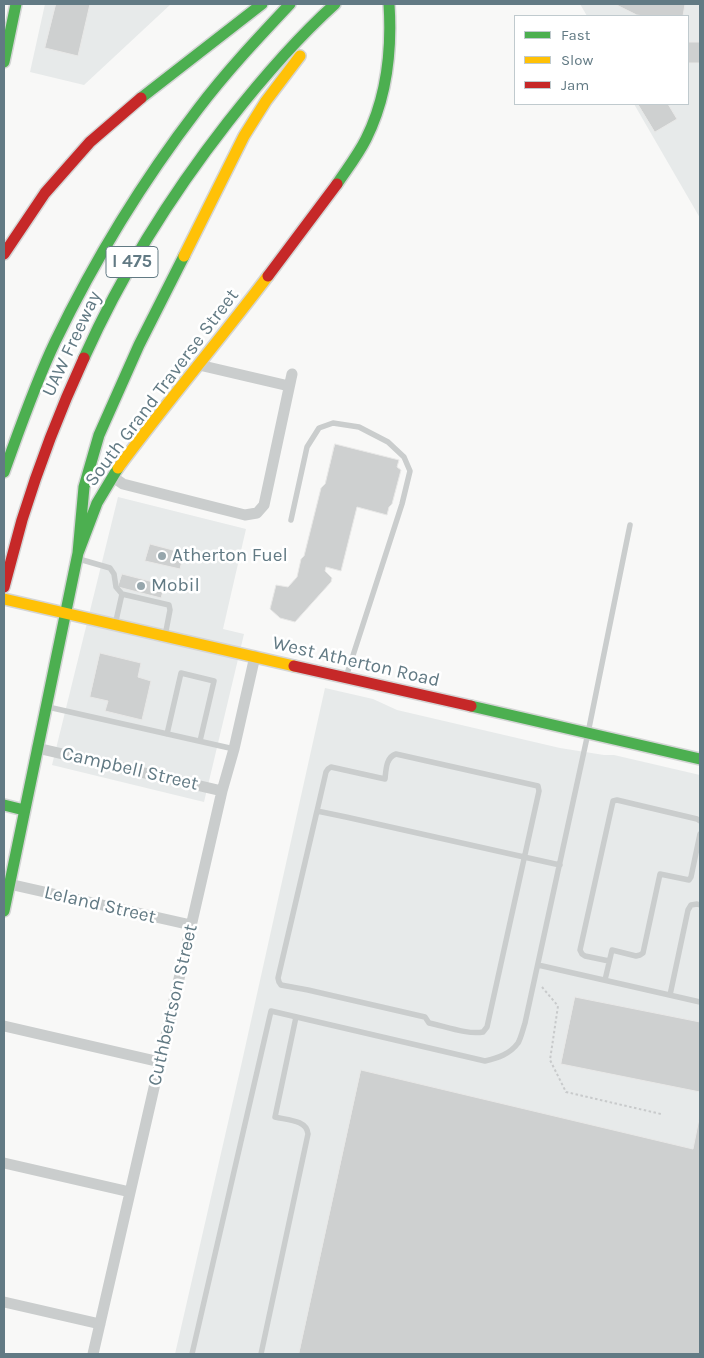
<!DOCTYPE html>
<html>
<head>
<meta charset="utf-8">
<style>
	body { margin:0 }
	#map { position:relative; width:704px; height:1358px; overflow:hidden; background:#f8f8f7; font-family:Karla,sans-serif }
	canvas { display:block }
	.frame { position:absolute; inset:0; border:5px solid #627a84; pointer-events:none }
	.legend { position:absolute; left:514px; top:15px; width:175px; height:90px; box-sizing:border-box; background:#fff; border:1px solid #c0cace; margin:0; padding:6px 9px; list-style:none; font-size:15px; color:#627a84 }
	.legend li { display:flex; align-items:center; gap:10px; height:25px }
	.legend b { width:25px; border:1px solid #c0cace }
</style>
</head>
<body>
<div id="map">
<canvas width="704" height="1358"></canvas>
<div class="frame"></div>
<ul class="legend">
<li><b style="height:6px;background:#4caf50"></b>Fast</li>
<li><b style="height:6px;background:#ffc107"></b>Slow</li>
<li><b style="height:6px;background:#c62828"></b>Jam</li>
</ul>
</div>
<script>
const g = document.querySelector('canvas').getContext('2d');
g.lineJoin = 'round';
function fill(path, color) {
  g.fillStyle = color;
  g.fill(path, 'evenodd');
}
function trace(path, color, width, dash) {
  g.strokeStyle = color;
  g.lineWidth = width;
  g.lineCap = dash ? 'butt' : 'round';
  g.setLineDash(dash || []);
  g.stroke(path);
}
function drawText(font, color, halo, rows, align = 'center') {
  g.font = font + ' Karla,sans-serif';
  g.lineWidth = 5;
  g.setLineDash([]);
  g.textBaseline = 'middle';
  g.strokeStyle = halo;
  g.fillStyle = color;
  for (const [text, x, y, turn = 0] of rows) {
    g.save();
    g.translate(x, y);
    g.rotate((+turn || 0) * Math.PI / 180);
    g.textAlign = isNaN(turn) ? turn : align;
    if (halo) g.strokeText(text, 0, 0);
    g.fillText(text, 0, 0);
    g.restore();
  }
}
fill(new Path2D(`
	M45 4H171L84 85 30 72Z
	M580 4H700V218L634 104H688V16H587Z
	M118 497 246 529 223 629 244 634 204 802 52 765Z
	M325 688 373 699 397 710 560 748 604 755H614L700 775V1354H175L241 1066Z`), '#e7eaea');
const building = new Path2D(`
	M56 4H90L78 56 45 48Z
	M615 4H685L683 16H644L637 15Z
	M688 42H700V63H688Z
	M638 104H668L677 119 655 132Z
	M335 444 399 460 397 467 401 470 392 504 389 507 387 515 357 507 341 571 326 567 325 571 332 578 331 582 295 622 280 618 270 609 276 585 288 587 297 577 301 559 304 556 321 488 325 484Z
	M150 544 184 553 180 569 145 561Z
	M122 574 165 585 161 598 118 587Z
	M100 653 141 663 138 677 151 681 142 720 105 711 108 701 90 697Z
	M575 997 700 1022V1092L561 1064Z
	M361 1070 693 1149 700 1114V1354H299Z`);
fill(building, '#ced0d0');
trace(building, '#e8e8e7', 1);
const fast = new Path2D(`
	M4 62 16 4
	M141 98 262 4
	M337 184C347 169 358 155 366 139 387 97 392 50 389 4
	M84 358C122 273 171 195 228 122 261 80 295 40 335 4
	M4 472C20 428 35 384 55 342 95 259 142 182 198 109 226 72 258 38 290 4
	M78 553 84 487 99 435 139 345 184 256
	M471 706 700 759
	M4 805 24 810
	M4 911 78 553 97 503 118 468`);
const slow = new Path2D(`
	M184 256 244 136 266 101 300 56
	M118 468C166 403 219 341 268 276
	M4 599 294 666`);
const jam = new Path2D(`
	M4 254 45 193 90 142 141 98
	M268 276 337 184
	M4 587C10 565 16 542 22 520 39 465 60 410 84 358
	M294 666 471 706`);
trace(fast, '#d4d5d5', 14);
trace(slow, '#d4d5d5', 14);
trace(jam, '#d4d5d5', 14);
trace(new Path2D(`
	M542 987 558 1006 550 1060 566 1092 661 1114`), '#c8cacb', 2, [2.5, 2.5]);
trace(new Path2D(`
	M291 520 307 447 319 428 333 423 359 427 388 442 404 457 410 471 402 504 346 677
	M79 559 110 568 114 574 116 587 122 594 115 625
	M122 594 169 605 170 610 165 636
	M48 707 234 749
	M167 734 181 673 214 681 200 741
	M317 811 326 772 328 769 331 767 385 779C386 770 386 757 396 754L538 786 539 791 487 1027 483 1032C468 1035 444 1026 429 1023L425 1017 308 990 281 985 279 982 278 978 317 811 346 817 524 857 560 865
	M609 961 585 956 582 954 580 950 613 801 617 800 697 819 700 821
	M538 965 700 1002
	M605 980 612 950 636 956 640 955 643 953 660 874 689 880 691 877 700 834
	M670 995 688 910 691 905 697 904 700 905
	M192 1354 271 1011 485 1061C498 1058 510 1054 518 1043 521 1038 523 1029 525 1023L588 733 630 525
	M261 1354 308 1134C307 1120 287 1120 275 1117L296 1017`), '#cacdcd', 5.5);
trace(new Path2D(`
	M199 365 289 386
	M113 477 123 484 245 515 257 513 264 505 292 374
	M37 748 222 791
	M9 884 191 925
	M4 1026 160 1062
	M4 1163 130 1192
	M4 1302 100 1324
	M93 1354 222 791 234 749 255 656`), '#cacdcd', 11);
trace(fast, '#4caf50', 11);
trace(slow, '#ffc107', 11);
trace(jam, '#c62828', 11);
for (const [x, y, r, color] of [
	[162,556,5,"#96a6ac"],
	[141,586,5,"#96a6ac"]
]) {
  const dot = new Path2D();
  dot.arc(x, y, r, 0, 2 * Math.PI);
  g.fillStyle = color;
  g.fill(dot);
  trace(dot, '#fff', 2);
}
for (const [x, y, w] of [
	[132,262,52]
]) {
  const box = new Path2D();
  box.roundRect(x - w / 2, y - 15.5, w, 31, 4);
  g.fillStyle = '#fff';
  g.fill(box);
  trace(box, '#627a84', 1);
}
drawText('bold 18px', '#627a84', null, [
	["I 475",132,262]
]);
drawText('19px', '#627a84', '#fff', [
	["UAW Freeway",72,344,-65],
	["South Grand Traverse Street",162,388,-53],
	["West Atherton Road",356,662,13],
	["Campbell Street",130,769,13],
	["Leland Street",100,905,13],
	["Cuthbertson Street",173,1005,-77]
]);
drawText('19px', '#627a84', '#fff', [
	["Atherton Fuel",172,556],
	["Mobil",151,586]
], 'left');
</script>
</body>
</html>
